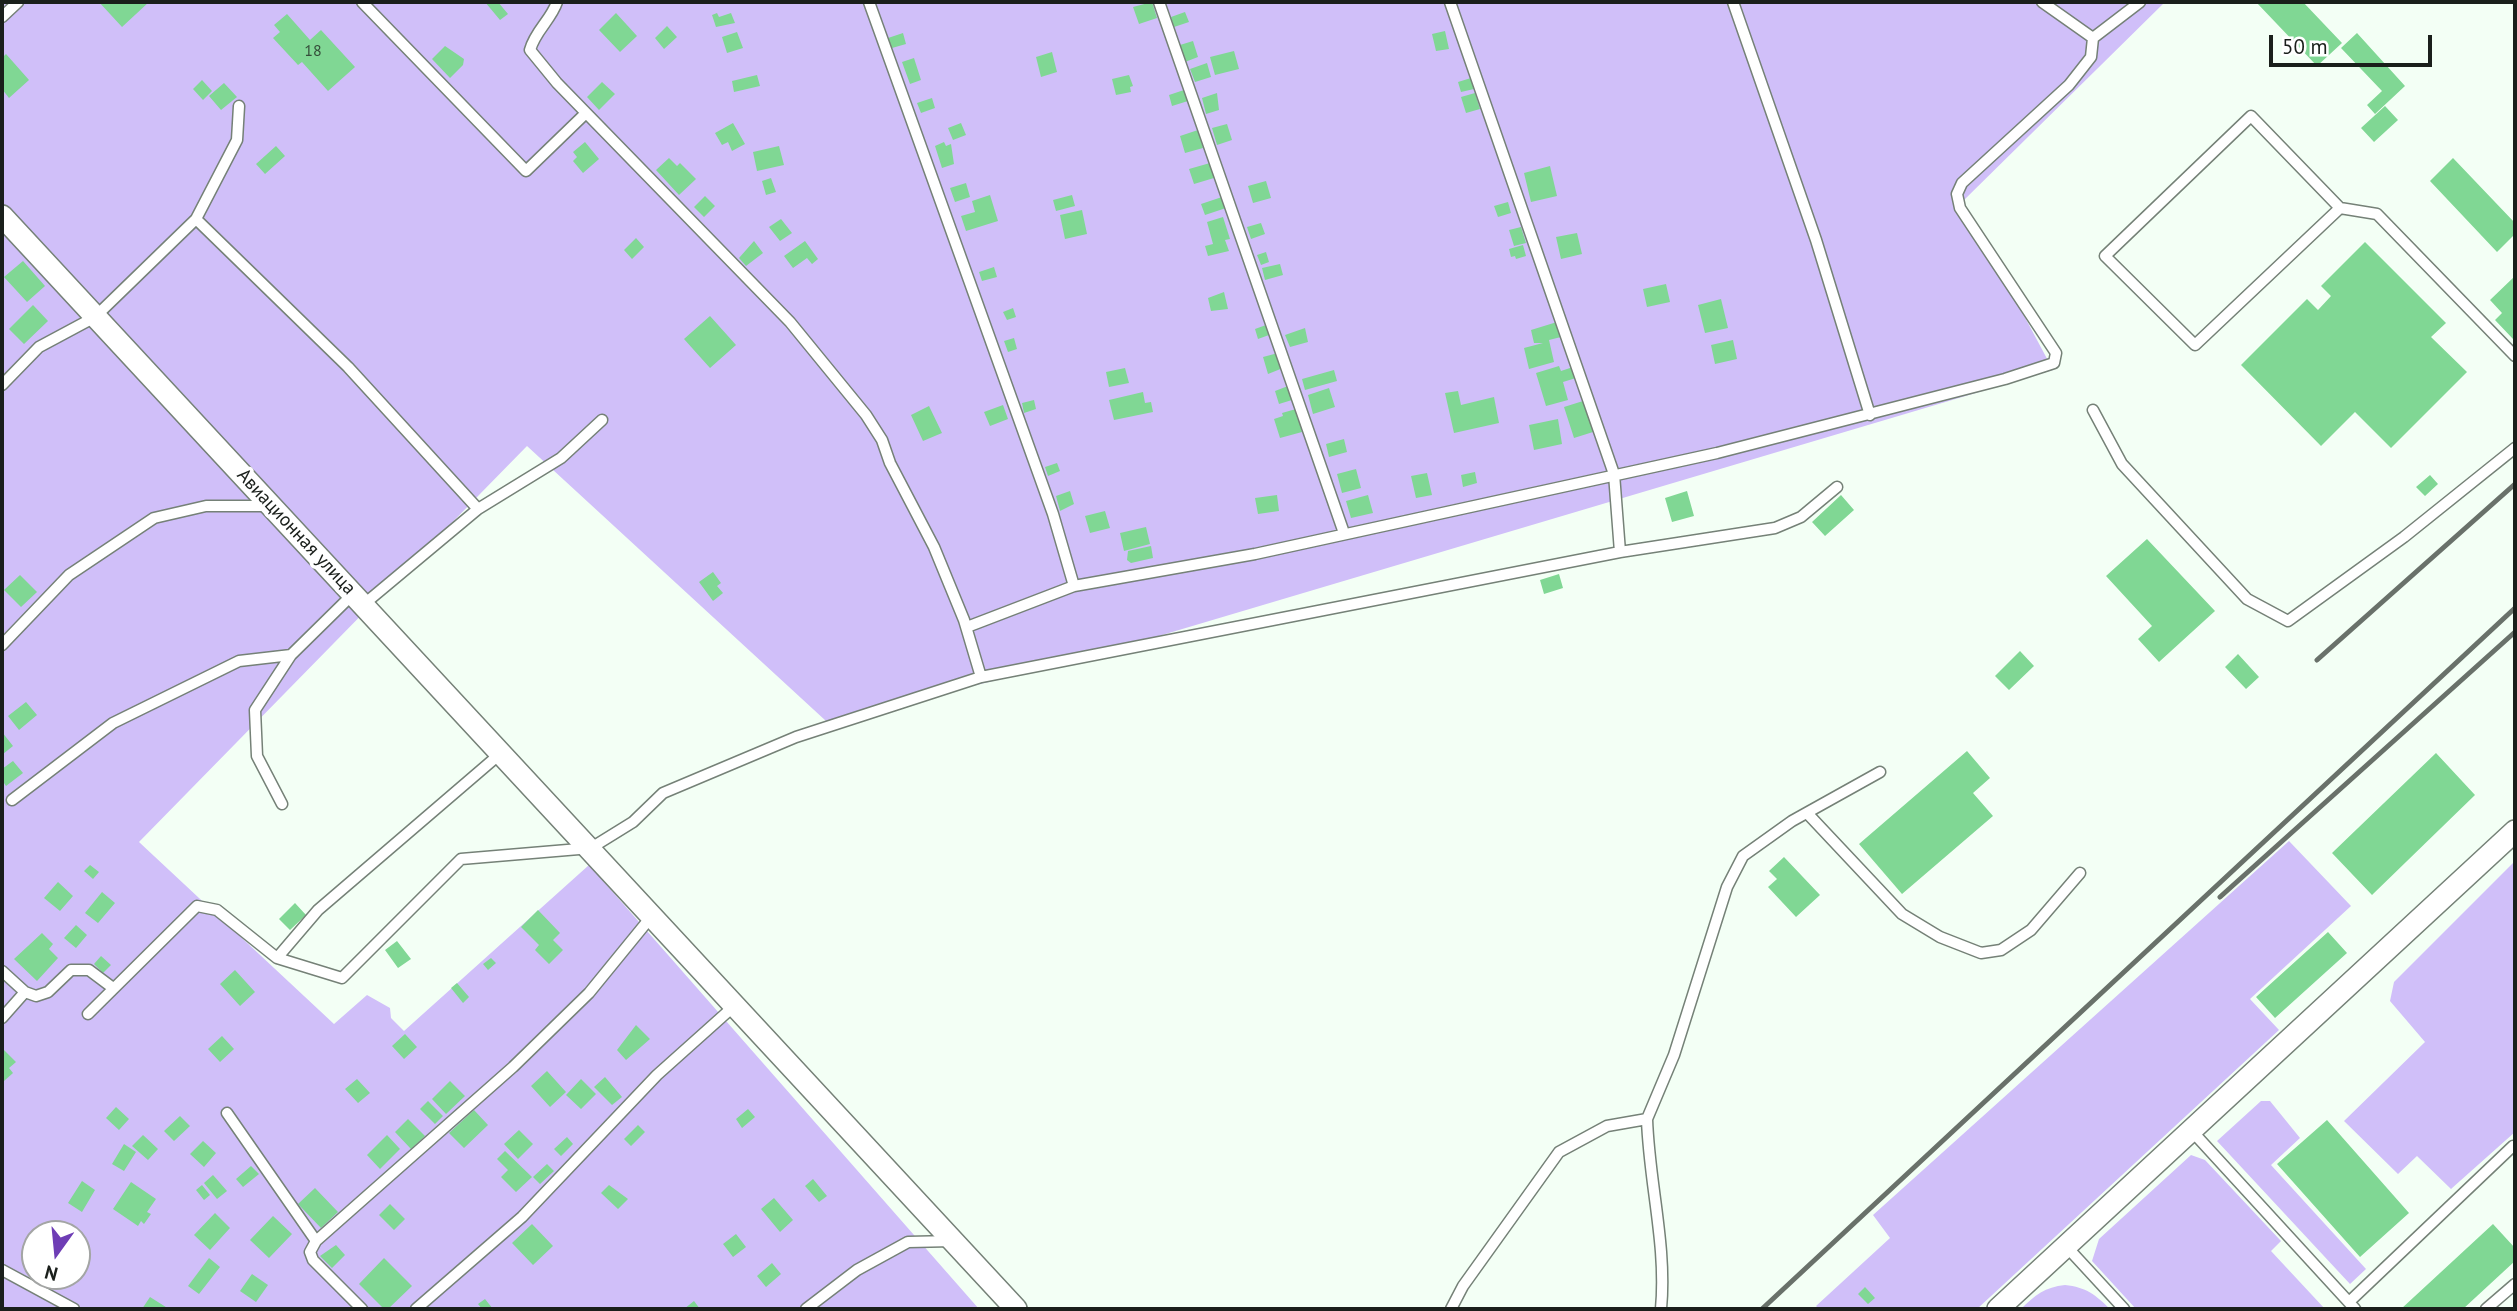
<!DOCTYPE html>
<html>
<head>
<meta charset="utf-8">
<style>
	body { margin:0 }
	#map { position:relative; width:2517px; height:1311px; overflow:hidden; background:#f3fff5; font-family:"PT Sans",sans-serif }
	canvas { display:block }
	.frame { position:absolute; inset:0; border:4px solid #1a1f1b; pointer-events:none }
	.north { position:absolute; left:21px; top:1220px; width:70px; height:70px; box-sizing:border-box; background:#fff; border:2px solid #a3a5a4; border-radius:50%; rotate:195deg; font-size:19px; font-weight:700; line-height:28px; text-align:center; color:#1a1f1b }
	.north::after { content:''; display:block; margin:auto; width:24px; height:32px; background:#6e3db5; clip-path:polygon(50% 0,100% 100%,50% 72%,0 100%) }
	.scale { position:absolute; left:2269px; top:35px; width:163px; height:32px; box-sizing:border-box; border:4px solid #1a1f1b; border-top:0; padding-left:9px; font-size:21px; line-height:24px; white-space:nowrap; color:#1a1f1b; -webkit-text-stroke:5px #fff; paint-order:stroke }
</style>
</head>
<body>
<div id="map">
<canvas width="2517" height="1311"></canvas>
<div class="frame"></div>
<div class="north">N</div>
<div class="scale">50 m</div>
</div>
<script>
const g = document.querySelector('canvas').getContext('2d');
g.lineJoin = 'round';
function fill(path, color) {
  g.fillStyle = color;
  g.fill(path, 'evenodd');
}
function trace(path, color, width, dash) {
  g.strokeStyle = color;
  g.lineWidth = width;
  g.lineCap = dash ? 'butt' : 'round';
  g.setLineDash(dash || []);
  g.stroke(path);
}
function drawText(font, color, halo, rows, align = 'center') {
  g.font = font + ' "PT Sans",sans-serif';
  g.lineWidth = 7;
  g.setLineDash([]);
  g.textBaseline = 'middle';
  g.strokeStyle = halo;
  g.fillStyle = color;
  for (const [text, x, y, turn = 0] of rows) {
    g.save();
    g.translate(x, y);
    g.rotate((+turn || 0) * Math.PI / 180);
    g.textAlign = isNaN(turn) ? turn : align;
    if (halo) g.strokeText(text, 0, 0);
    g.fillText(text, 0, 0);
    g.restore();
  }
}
fill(new Path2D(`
	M2 2H2165L1963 201 2053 370 1068 663 826 721 527 446 139 842 334 1024 367 995 390 1008 391 1018 404 1031 589 865 979 1309H2ZM35 1234H77V1276H35Z
	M2289 841 2351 906 2250 999 2279 1030 1977 1309H1819L1816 1306 1890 1238 1873 1215Z
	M2515 861V1132L2451 1189 2417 1156 2398 1174 2344 1121 2425 1042 2390 1001 2394 982Z
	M2261 1101H2270L2300 1138 2271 1165 2366 1269 2350 1284 2217 1141Z
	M2191 1155 2205 1160 2281 1241 2271 1251 2325 1309H2136L2092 1261 2099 1239Z
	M2065 1285C2086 1287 2096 1295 2110 1309H2021C2035 1295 2045 1287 2065 1285Z`), '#d0bff9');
fill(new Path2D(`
	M99 2H149L122 27Z
	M485 2H498L508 14 500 20Z
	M1152 2 1157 18 1139 24 1133 7Z
	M2256 2H2303L2342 43 2317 66Z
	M1185 12 1189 22 1174 27 1171 17Z
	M616 13 637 36 620 52 599 30Z
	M717 13 719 17 731 13 735 23 716 27 712 15Z
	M287 14 310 40 321 30 355 67 328 91 302 62 298 65 273 38 280 32 274 25Z
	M667 26 677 37 664 49 655 38Z
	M1445 31 1449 49 1436 51 1432 34Z
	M737 32 743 48 727 53 722 37Z
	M903 33 906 44 892 48 888 38Z
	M2357 33 2405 86 2375 114 2367 105 2382 91 2341 48Z
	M1193 41 1198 57 1185 62 1180 45Z
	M445 46 464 59 463 65 450 78 432 59Z
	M1234 51 1239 69 1215 75 1210 57Z
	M1052 52 1057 72 1041 77 1036 57Z
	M6 54 29 80 9 98 2 89V58Z
	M914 58 921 80 910 84 902 62Z
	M1207 63 1211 77 1195 82 1190 69Z
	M757 75 760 86 734 92 732 81Z
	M1129 75 1133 86 1130 87 1131 92 1116 95 1112 79Z
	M1471 78 1474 89 1461 92 1458 82Z
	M202 80 212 91 203 100 193 89Z
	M602 82 615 94 599 110 587 97Z
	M224 83 237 97 221 110 209 96Z
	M1184 90 1188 101 1172 106 1169 95Z
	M1217 93 1219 110 1206 114 1202 98Z
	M1475 93 1480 109 1466 113 1461 97Z
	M932 98 935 108 921 113 917 103Z
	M2385 106 2398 120 2374 142 2361 128Z
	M733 123 745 144 732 151 728 142 722 145 715 133Z
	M961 123 966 135 953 140 948 128Z
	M1227 124 1232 140 1217 145 1212 128Z
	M1198 130 1203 148 1185 153 1180 136Z
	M585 142 599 159 583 173 573 161 577 157 573 152Z
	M944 142 946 146 951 144 954 164 942 168 935 146Z
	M276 146 285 156 265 174 256 164Z
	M779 146 784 165 757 171 753 152Z
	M669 158 677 166 680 163 696 179 679 195 656 170Z
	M2453 158 2515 223V234L2497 252 2430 181Z
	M1210 163 1214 178 1194 184 1189 169Z
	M1550 166 1557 196 1531 202 1524 173Z
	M771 178 776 192 766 195 762 181Z
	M1266 181 1271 198 1253 203 1248 186Z
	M966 183 970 197 955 202 950 188Z
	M990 195 998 221 966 231 961 216 975 212 972 201Z
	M1072 195 1075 206 1056 211 1053 200Z
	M705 196 715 206 704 217 694 207Z
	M1222 197 1226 208 1205 215 1201 204Z
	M1508 202 1511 213 1498 217 1494 206Z
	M1082 210 1087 234 1065 239 1060 215Z
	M1223 217 1230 239 1225 240 1229 251 1208 256 1205 246 1213 244 1207 222Z
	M781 219 792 233 780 241 769 227Z
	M1261 223 1265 234 1251 239 1247 227Z
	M1521 227 1526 243 1514 246 1509 230Z
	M1577 233 1582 254 1561 259 1556 237Z
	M636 238 644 247 632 259 624 250Z
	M754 241 763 253 746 266 739 258Z
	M805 241 818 259 812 264 807 258 793 268 784 256Z
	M2365 242 2446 323 2431 337 2467 372 2391 448 2355 412 2321 446 2241 365 2307 299 2318 310 2331 296 2321 286Z
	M1523 245 1526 256 1516 259 1515 256 1511 257 1509 249Z
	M1266 252 1269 262 1261 265 1257 255Z
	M23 261 45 286 27 302 4 277Z
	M1280 264 1283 275 1265 280 1262 268Z
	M994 267 997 277 982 281 979 272Z
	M2515 276V337L2513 339 2495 320 2502 313 2490 300Z
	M1666 284 1670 302 1647 307 1643 289Z
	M1224 292 1228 309 1211 311 1208 298Z
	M1721 299 1728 328 1705 333 1698 305Z
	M33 305 48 321 24 344 9 329Z
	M1013 308 1016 317 1007 320 1003 312Z
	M710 316 736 345 710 368 684 339Z
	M1557 322 1561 337 1549 340 1554 362 1529 369 1524 348 1543 343H1534L1531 330Z
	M1266 325 1269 335 1258 339 1255 329Z
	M1305 328 1308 342 1290 347 1285 335Z
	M1014 338 1017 349 1008 352 1004 341Z
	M1733 340 1737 359 1715 364 1711 345Z
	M1278 353 1283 368 1268 374 1263 357Z
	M1559 366 1561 371 1573 367 1576 378 1563 382 1568 400 1546 406 1536 373Z
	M1125 368 1129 383 1109 387 1106 372Z
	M1334 370 1337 381 1305 390 1302 379Z
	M1288 386 1292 400 1279 404 1275 391Z
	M1329 388 1335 407 1313 414 1308 395Z
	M1458 391 1461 405 1494 397 1499 423 1454 433 1445 393Z
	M1143 392 1145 403 1151 402 1153 412 1114 420 1109 400Z
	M1034 400 1036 409 1024 413 1022 403Z
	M1583 401 1593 432 1574 438 1564 407Z
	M1003 405 1008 419 990 426 984 412Z
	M929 406 942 433 923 441 911 415Z
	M1296 409 1302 432 1280 438 1274 419 1283 416 1282 413Z
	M1558 419 1562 444 1534 450 1529 425Z
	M1344 439 1347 452 1329 457 1326 444Z
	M1057 463 1060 471 1048 476 1045 467Z
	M1356 469 1361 488 1342 493 1337 474Z
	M1475 472 1477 483 1463 487 1461 475Z
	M1427 473 1432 495 1416 498 1411 476Z
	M2430 475 2438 484 2425 496 2416 487Z
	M1070 491 1074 504 1060 511 1056 496Z
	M1687 491 1694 516 1672 522 1665 498Z
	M1277 495 1279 511 1258 514 1255 498Z
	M1368 495 1373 513 1351 518 1346 501Z
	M1841 495 1854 510 1825 536 1812 522Z
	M1105 511 1110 528 1090 533 1085 516Z
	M1146 527 1150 544 1124 551 1120 533Z
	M2147 539 2215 611 2159 662 2138 639 2152 626 2106 576Z
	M1151 546 1153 558 1131 563 1127 560 1128 551Z
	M713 572 721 583 717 586 723 593 713 601 699 582Z
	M1559 574 1563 588 1544 594 1540 580Z
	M20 575 37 592 21 607 4 590Z
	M2020 651 2034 666 2009 690 1995 676Z
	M2238 654 2259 677 2246 689 2225 667Z
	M26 702 37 715 19 730 8 716Z
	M2 732 13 746 3 754 2 752Z
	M1967 751 1990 778 1973 793 1993 816 1902 894 1859 844Z
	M2436 753 2475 795 2372 895 2332 853Z
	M13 761 23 773 6 786 2 780V769Z
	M1784 857 1820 895 1796 917 1768 887 1777 879 1769 871Z
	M90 865 99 872 93 879 84 871Z
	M58 882 73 896 60 911 44 898Z
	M102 892 115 903 98 923 85 913Z
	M295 903 306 915 290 930 279 919Z
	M538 910 560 933 553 940 563 950 549 964 535 950 539 945 521 927Z
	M76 925 87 935 76 948 64 938Z
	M2328 932 2347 953 2275 1018 2256 997Z
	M42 933 53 944 49 949 58 958 37 981 14 959Z
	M397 941 411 959 398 968 385 950Z
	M101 956 111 965 103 973 94 964Z
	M491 958 496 963 488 970 483 964Z
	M235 970 255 992 240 1006 220 984Z
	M457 983 469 997 463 1003 451 988Z
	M636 1025 650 1039 626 1060 617 1050Z
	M405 1034 417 1047 404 1059 392 1046Z
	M222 1036 234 1049 220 1062 208 1049Z
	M4 1050 16 1062 9 1068 13 1073 4 1081 2 1052Z
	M547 1071 566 1092 550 1107 531 1086Z
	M605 1077 622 1097 612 1105 594 1087Z
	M357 1079 370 1093 358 1103 345 1089Z
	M581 1079 596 1094 581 1109 566 1095Z
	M450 1081 465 1096 446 1114 432 1099Z
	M428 1101 443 1116 435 1124 420 1109Z
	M116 1107 129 1119 119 1130 106 1118Z
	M748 1109 755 1117 742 1128 736 1119Z
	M474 1110 488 1125 464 1148 449 1133Z
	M180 1116 190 1126 174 1141 164 1131Z
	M408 1119 425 1136 411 1149 395 1132Z
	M2327 1120 2409 1213 2360 1257 2277 1164Z
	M638 1125 645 1132 631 1146 624 1139Z
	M519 1130 533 1144 518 1159 504 1144Z
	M143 1135 158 1149 148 1160 132 1146Z
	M387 1135 400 1149 380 1169 367 1155Z
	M567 1137 573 1144 561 1156 554 1149Z
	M203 1141 216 1153 204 1167 190 1154Z
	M124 1144 136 1152 124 1171 112 1164Z
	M505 1151 532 1177 516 1192 501 1177 508 1170 497 1159Z
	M547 1164 554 1171 540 1184 533 1177Z
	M251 1166 259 1174 243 1187 236 1179Z
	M213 1175 227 1191 217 1199 204 1183Z
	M813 1179 827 1196 819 1202 805 1186Z
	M82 1181 95 1190 82 1212 68 1203Z
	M131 1182 156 1199 147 1212 151 1214 144 1224 141 1221 138 1226 113 1209Z
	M202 1185 210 1195 204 1200 196 1190Z
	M609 1185 628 1199 618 1209 601 1193Z
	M315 1188 338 1212 321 1228 298 1204Z
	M774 1198 793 1220 780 1232 761 1209Z
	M390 1204 405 1219 394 1230 379 1215Z
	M215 1213 230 1228 210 1250 194 1235Z
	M273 1216 292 1234 269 1258 250 1240Z
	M532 1224 553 1246 533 1265 512 1243Z
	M2493 1224 2515 1248V1261L2463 1309H2401Z
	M736 1234 746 1247 733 1257 723 1244Z
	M336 1245 345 1255 332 1268 320 1256Z
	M209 1258 220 1267 199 1294 188 1286Z
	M384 1258 412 1286 388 1309H384L359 1284Z
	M772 1263 781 1274 766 1287 757 1276Z
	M252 1274 268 1285 256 1302 240 1291Z
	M1865 1287 1875 1298 1868 1304 1858 1294Z
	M150 1297 169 1309H142Z
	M485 1299 493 1309H482L478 1304Z
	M694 1301 700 1309H684Z`), '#80d794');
const lane = new Path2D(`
	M362 2 526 171 586 113
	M557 2C551 20 535 31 530 50L557 83 790 322 866 415 882 440 890 463 934 547 964 620 981 677
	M869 2 1053 514 1074 586
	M1159 2 1344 533
	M1450 2 1614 474 1620 552
	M1733 2 1816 240 1870 415
	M2042 2 2093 38
	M2 17 18 2
	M2340 208 2251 116 2105 256 2195 345 2340 208 2377 214 2515 356
	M196 219 348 367 478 509
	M2 385 39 347 95 317 196 219 237 140 239 106
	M2093 410 2122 464 2247 599 2288 621 2404 537 2515 448
	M363 605 478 509 561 458 602 420
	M967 627 1074 586 1255 554 1717 453 2005 379 2054 363 2056 353 1960 208 1957 194 1962 183 2069 85 2091 57 2093 38 2140 2
	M2 645 69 575 154 518 206 506H269
	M12 800 113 723 239 661 291 655 353 594
	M282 804 257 756 255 710 291 655
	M1807 813 1902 914 1940 937 1981 953 2001 950 2031 930 2080 873
	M277 958 342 978 461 859 591 848 633 822 663 793 796 737 981 677 1620 552 1775 528 1801 517 1837 487
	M2 971 25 992 36 996 48 992 71 970H89L113 988
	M88 1014 197 906 217 910 277 958 318 910 501 753
	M2 1018 25 992
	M227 1113 316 1241 310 1252 313 1260 362 1309
	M1647 1119C1649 1183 1667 1245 1661 1309
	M2191 1130 2355 1309
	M316 1241 513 1067 589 993 651 917
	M2065 1245 2124 1309
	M2 1270 74 1309
	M2349 1302 2513 1146 2515 1148
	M416 1309 522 1217 657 1075 733 1007
	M806 1309 857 1270 908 1242 953 1241
	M1451 1309 1463 1286 1559 1152 1607 1126 1647 1119 1674 1055 1727 887 1743 856 1792 821 1880 772
	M2486 1309 2515 1284`);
const street = new Path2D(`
	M2 216 1016 1309
	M1998 1309 2515 831`);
trace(lane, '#758177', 13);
trace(street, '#758177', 24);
trace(lane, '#fff', 10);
trace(street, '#fff', 21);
trace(new Path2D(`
	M2317 660 2515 484
	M2220 897 2515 632
	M1762 1309 2515 608`), '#69716a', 5);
drawText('16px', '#344d39', null, [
	["18",313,51]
]);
drawText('19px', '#1a1f1b', '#fff', [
	["Авиационная улица",296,532,47]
]);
</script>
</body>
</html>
